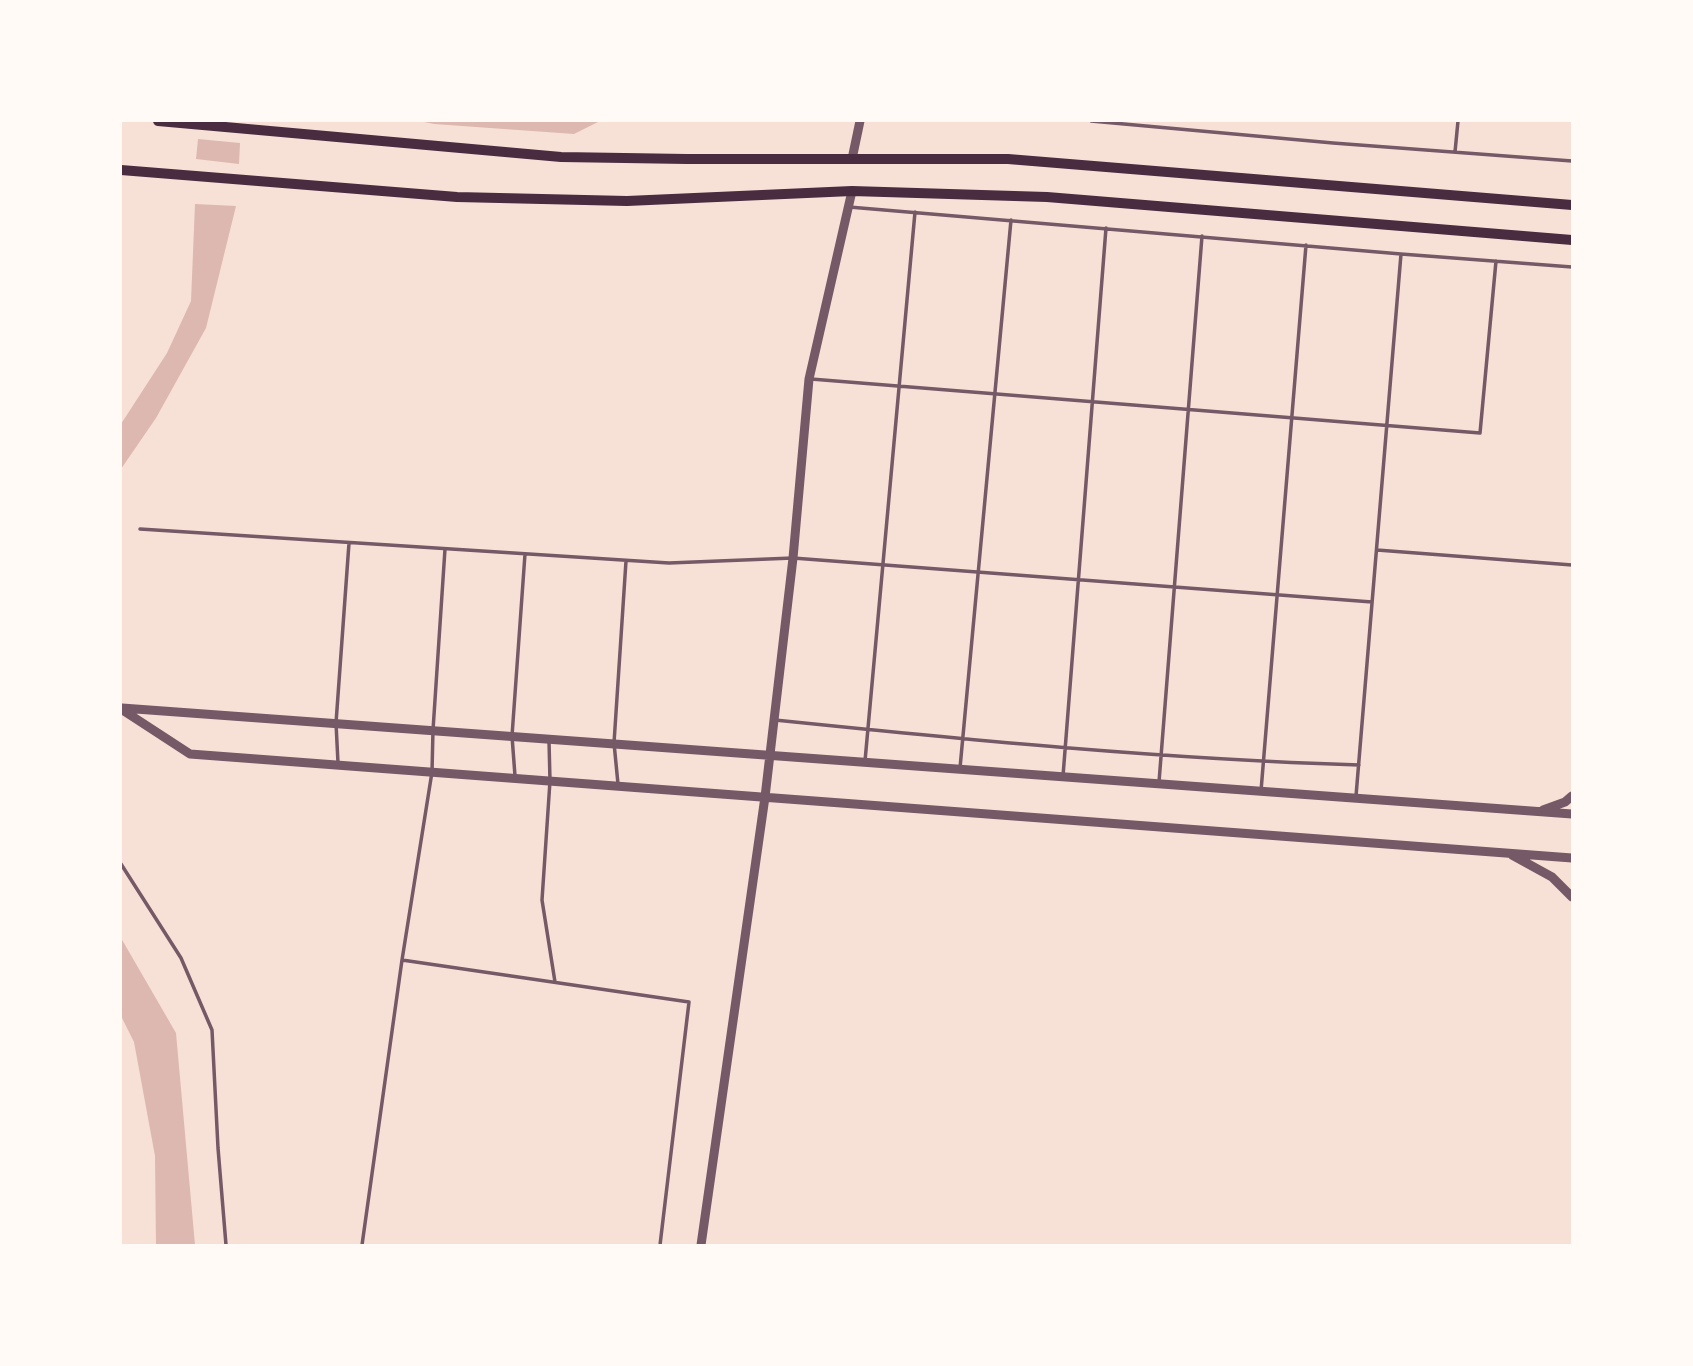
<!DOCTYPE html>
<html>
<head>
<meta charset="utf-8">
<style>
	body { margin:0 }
	#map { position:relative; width:1693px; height:1366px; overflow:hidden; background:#f7e1d7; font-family:"Libre Baskerville",serif }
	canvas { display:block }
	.frame { position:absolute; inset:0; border:122px solid #fffaf5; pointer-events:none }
</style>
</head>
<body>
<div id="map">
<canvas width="1693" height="1366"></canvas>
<div class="frame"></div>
</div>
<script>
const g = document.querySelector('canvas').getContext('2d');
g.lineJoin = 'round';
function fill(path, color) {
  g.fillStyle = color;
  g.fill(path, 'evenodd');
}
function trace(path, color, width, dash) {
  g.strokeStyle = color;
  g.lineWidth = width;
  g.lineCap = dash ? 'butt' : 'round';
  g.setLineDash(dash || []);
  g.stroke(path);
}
fill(new Path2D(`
	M419 121H600L574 134 434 124Z
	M198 139 240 143 239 164 196 159Z
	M195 204 236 206 206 328 156 418 121 469V424L167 353 191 301Z
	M121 938 176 1033 195 1245H156L155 1156 134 1042 121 1016Z`), '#dcb8b0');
trace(new Path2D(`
	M1091 121 1333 143 1572 161
	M1455 152 1458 121
	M849 207 1401 254 1572 267
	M811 379 1480 433 1496 261
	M140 529 669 563 793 558 1372 602
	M445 549 433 730 432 772 402 960 689 1002 660 1245
	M1377 550 1572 565
	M775 720C969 740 1163 759 1359 765
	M549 741 550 781 542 900 555 982
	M865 761 915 212
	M338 763 336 723 349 543
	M960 768 1011 220
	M515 776 512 736 525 554
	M1063 776 1106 228
	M1159 782 1202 236
	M618 784 614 743 626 561
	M1261 791 1306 245
	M1356 796 1401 254
	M121 864 181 958 212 1030 218 1148 226 1245
	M362 1245 402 960`), '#755966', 3.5);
trace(new Path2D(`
	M852 159 860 121
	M122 708 1572 814
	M121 709 190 754 1572 858
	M1543 810 1565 802 1572 796
	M1512 855 1552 877 1572 897
	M701 1245 765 797 793 558 809 379 852 191`), '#755966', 9);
trace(new Path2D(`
	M158 121 561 157 687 159H1008L1572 205
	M121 170 457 197 627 201 852 191 1047 197 1572 240`), '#4a2c40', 10);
</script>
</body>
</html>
